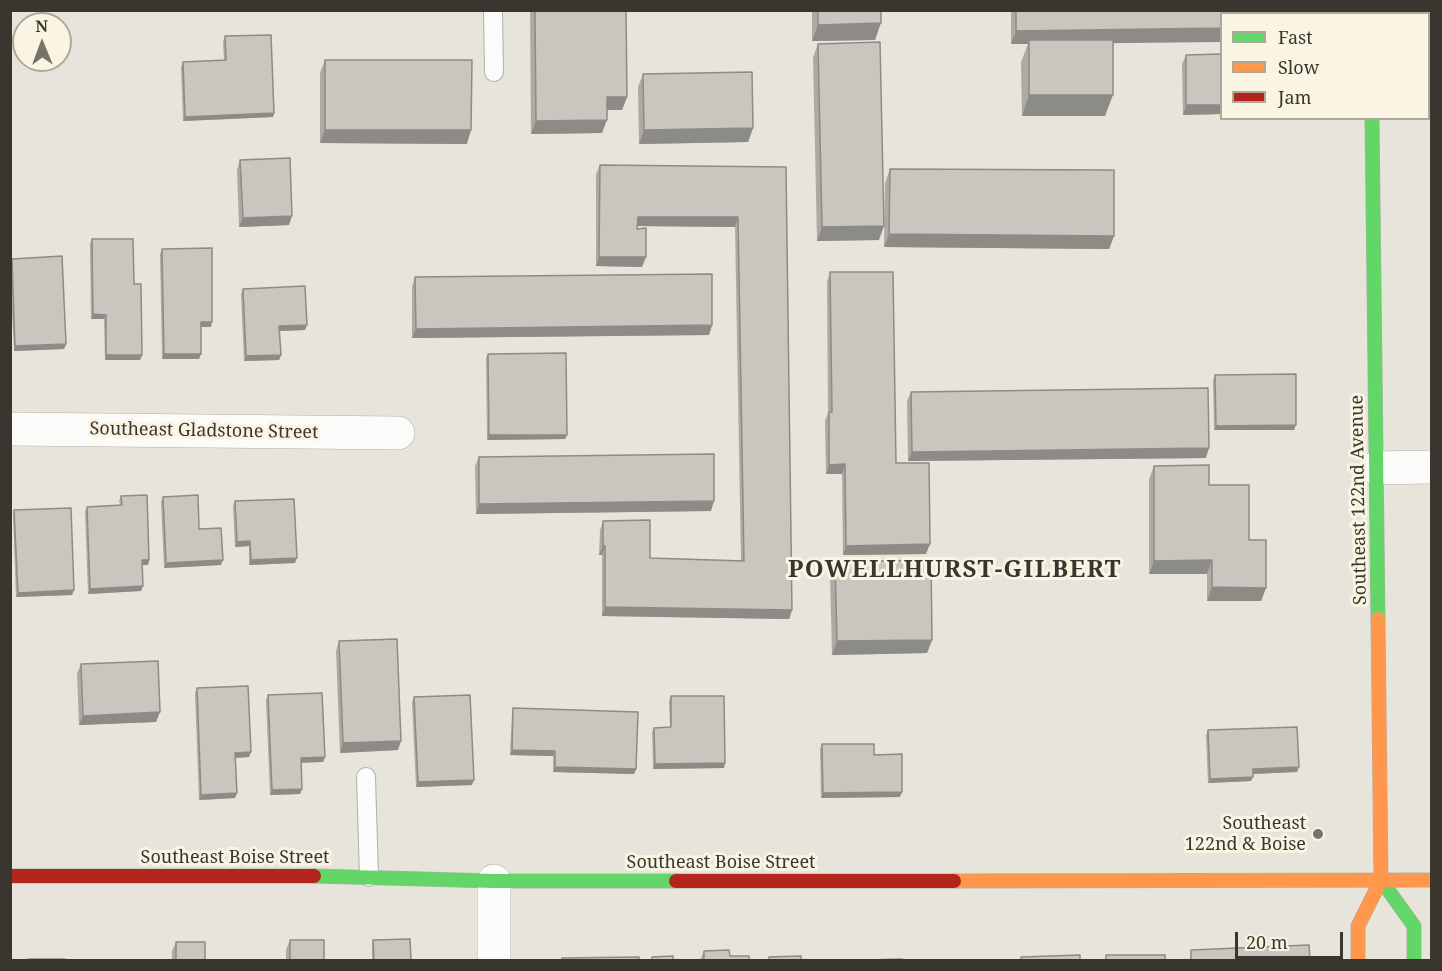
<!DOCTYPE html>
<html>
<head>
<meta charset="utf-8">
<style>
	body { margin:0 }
	#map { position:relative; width:1442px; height:971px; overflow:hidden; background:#e7e4db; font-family:"Noto Serif",serif }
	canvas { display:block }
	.frame { position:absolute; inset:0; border:12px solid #39362f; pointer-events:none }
	.legend { position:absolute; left:1220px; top:12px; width:210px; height:108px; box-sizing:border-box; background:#faf4e2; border:2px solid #ada89a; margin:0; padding:8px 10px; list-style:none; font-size:18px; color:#39362f }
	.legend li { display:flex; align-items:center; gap:12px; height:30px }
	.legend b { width:30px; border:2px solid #ada89a }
	.north { position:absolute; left:12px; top:12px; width:60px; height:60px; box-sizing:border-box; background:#faf4e2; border:2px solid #ada89a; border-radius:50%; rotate:359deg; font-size:16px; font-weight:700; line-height:24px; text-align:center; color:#39362f }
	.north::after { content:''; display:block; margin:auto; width:21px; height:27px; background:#76736b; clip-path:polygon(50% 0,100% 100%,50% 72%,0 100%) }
	.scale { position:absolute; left:1235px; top:932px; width:108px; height:27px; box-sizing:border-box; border:3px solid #39362f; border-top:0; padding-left:8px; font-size:18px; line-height:21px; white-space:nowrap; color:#39362f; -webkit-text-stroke:4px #faf4e2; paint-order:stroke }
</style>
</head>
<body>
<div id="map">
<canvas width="1442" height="971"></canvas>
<div class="frame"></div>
<ul class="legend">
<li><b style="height:8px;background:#63d668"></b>Fast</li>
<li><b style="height:8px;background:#ff974d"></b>Slow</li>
<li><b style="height:8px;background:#b3261e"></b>Jam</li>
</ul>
<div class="north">N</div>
<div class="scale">20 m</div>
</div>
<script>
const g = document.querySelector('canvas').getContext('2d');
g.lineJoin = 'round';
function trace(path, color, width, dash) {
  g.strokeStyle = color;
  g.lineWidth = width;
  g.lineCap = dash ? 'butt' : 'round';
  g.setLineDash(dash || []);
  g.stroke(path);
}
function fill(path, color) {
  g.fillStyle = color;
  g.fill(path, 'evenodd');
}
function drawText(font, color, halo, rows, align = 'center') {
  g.font = font + ' "Noto Serif",serif';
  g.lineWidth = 6;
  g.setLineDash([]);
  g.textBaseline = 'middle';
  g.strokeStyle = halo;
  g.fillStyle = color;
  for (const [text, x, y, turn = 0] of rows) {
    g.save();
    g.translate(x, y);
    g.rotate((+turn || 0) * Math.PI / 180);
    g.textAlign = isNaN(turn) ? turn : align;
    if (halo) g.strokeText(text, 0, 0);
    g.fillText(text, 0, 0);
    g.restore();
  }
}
const lane = new Path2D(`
	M493 10 494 72
	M366 777 369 877`);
const street = new Path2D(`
	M10 429 398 433
	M1376 468 1432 467
	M494 881V960`);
const fast = new Path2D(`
	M1371 10V14
	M1372 118 1378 619
	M314 876 494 881H676
	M1381 880 1414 926V960`);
const slow = new Path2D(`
	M954 881 1432 880
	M1358 960V926L1381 880 1378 619`);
const jam = new Path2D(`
	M10 876H314
	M676 881H954`);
trace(lane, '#b2afa8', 20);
trace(street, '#b2afa8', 34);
trace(fast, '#b2afa8', 15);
trace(slow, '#b2afa8', 15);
trace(jam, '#b2afa8', 15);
trace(lane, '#fbfbfa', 18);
trace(street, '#fbfbfa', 33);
trace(fast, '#63d668', 14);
trace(slow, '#ff974d', 14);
trace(jam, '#b3261e', 14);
fill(new Path2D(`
	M530 10H626L627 97 622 110H607L602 133 531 134Z
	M812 10H881L875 40 812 41Z
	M1011 10H1259L1113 43 1105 116H1022L1021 62 1028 44H1011Z
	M225 36 274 113 273 117 183 121 181 67 183 62 224 60 223 41Z
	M818 44 879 240 817 241 813 57Z
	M1221 54V114L1183 115 1182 64 1186 55Z
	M325 60 467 144 320 143V73Z
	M643 74 753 128 748 142 639 144 638 87Z
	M240 160 289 225 239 227 237 170Z
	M600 165 786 167 792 610 789 619 602 616V555H599L600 530 603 521 650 558 741 561 735 227 637 226 642 267 596 266V174Z
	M890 169 1114 236 1109 249 884 247 885 183Z
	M92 239 134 284 142 355 140 360H105L104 319H91L90 244Z
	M162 249 211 327H201L199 359H162L160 254Z
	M12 259 66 344 64 349 14 351 10 275V263Z
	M830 272 896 463 926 554 843 555 842 474H826L825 421 828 413 827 282Z
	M415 277 712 325 709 335 412 338V286Z
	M243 289 305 330 279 331 281 355 279 360 244 361 241 294Z
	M488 354 567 435 565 439 487 440 486 358Z
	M1215 375 1294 430H1214L1213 380Z
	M911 392 1206 458 908 461 907 401Z
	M479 457 711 511 476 514 475 466Z
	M1154 466 1209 485 1249 540 1266 588 1261 601H1207V574H1149V479Z
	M121 496 149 560 148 565H142L143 586 141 591 88 594 85 511 87 507 120 505 119 501Z
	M163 497 199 529 221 565 164 568 161 502Z
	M235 501 295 563 249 565V546L235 547 233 506Z
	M14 510 74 590 72 595 16 597 13 515Z
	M835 562 932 640 927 653 832 655 830 575Z
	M339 641 398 750 340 753 336 651Z
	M81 664 160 712 156 722 79 725 77 673Z
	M197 688 251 752 249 757 235 758V798L199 800 195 693Z
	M268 695 325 757 323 762H301L302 789 300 794 270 795 266 700Z
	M671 696 725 763 724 768 653 769 652 732 654 728 670 727 669 701Z
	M414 697 472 785 416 787 412 702Z
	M513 708 636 769 634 774 553 772V756L510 755 512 713Z
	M1208 730 1297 772 1253 774 1251 781 1208 783 1206 735Z
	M822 744 874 755 900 797 821 798 820 749Z
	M290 940 324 960H286V950Z
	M373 940 411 960H372V945Z
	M176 942 205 960H172V951Z
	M704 951 730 956 749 960H700Z`), '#adaaa4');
fill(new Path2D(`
	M881 23 875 40 812 41 818 25Z
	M1221 28V42L1029 44V40L1028 44H1011L1016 31Z
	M1029 95H1113L1105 116H1022Z
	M607 97H627L622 110H602Z
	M1186 105H1221V114L1183 115Z
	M274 113 273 117 183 121 185 117Z
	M607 120 602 133 531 134 536 121Z
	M753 128 748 142 639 144 644 130Z
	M325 130H471L467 144 320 143Z
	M292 216 289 225 239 227 243 218Z
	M638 217H738L735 227 634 226Z
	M884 226 879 240 817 241 822 227Z
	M889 234 1114 236 1109 249 884 247Z
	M599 257H646L642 267 596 266Z
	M93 314 106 315 104 319H91Z
	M201 322H212L211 327H199Z
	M307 325 305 330 278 331 279 326Z
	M712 325 709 335 412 338 416 329Z
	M66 344 64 349 14 351 15 346Z
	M164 354H201L199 359H162Z
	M106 355H142L140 360H105Z
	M281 355 279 360 244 361 246 356Z
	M1296 425 1294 430H1214L1216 426Z
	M489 435H567L565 439 487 440Z
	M1209 448 1206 458 908 461 912 452Z
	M845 464 842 474H826L829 465Z
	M714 501 711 511 476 514 479 504Z
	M250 541 249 546 235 547 237 542Z
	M930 544 926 554 843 555 846 546Z
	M603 546H605L602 555H599Z
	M297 558 295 563 249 565 251 560Z
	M142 560H149L148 565H140Z
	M223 560 221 565 164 568 166 563Z
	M1212 560 1207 574H1149L1154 561Z
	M143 586 141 591 88 594 90 589Z
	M1212 587 1266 588 1261 601H1207Z
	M74 590 72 595 16 597 18 593Z
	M605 607 792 610 789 619 602 616Z
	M932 640 927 653 832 655 837 641Z
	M160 712 156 722 79 725 83 716Z
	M401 741 398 750 340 753 343 743Z
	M512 750 555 751 553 756 510 755Z
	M251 752 249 757 233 758 235 753Z
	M325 757 323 762 299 763 301 758Z
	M725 763 724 768 653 769 655 764Z
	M555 767 636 769 634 774 553 772Z
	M1299 767 1297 772 1251 774 1253 769Z
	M1253 777 1251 781 1208 783 1210 779Z
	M474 780 472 785 416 787 418 782Z
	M302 789 300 794 270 795 272 790Z
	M902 792 900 797 821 798 823 793Z
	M237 793 235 798 199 800 201 795Z`), '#8d8b86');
const building = new Path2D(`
	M535 10H626L627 97H607V120L536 121Z
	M818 10H881V23L818 25Z
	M1016 10H1259V14H1221V28L1016 31Z
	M271 35 274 113 185 117 183 62 226 60 225 36Z
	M1029 40H1113V95H1029Z
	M880 42 884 226 822 227 818 44Z
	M1221 54V105H1186V55Z
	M325 60H472L471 130H325Z
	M752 72 753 128 644 130 643 74Z
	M290 158 292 216 243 218 240 160Z
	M600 165 786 167 792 610 605 607V546H603V521L650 520V558L744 561 738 217H638L637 229 646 228V257H599Z
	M890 169 1114 170V236L889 234Z
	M92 239H133L134 284H141L142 355H106V315L93 314Z
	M212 248V322H201V354H164L162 249Z
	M62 256 66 344 15 346 12 259Z
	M830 272H893L896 463H929L930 544 846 546 845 464 829 465V412H832Z
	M712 274V325L416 329 415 277Z
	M305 286 307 325 279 326 281 355 246 356 243 289Z
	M566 353 567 435H489L488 354Z
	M1296 374V425L1216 426 1215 375Z
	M1208 388 1209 448 912 452 911 392Z
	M714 454V501L479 504V457Z
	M1209 465V485H1249V540H1266V588L1212 587V560L1154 561V466Z
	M147 495 149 560H142L143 586 90 589 87 507 122 505 121 496Z
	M198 495 199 529 221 528 223 560 166 563 163 497Z
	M294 499 297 558 251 560 250 541 237 542 235 501Z
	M71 508 74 590 18 593 14 510Z
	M931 560 932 640 837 641 835 562Z
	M397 639 401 741 343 743 339 641Z
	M158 661 160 712 83 716 81 664Z
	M248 686 251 752 235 753 237 793 201 795 197 688Z
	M322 693 325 757 301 758 302 789 272 790 268 695Z
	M470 695 474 780 418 782 414 697Z
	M671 696H724L725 763 655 764 654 728 671 727Z
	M513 708 638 712 636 769 555 767V751L512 750Z
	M1297 727 1299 767 1253 769V777L1210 779 1208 730Z
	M822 744H874V755L902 754V792L823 793Z
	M410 939 411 960H374L373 940Z
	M290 940H324V960H290Z
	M176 942H205V960H176Z
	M1309 945 1310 960H1191V950Z
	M729 950 730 956H749V960H704V951Z
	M1080 955V960H1021V957Z
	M1106 955H1165V960H1106Z
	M673 956V960H652V957Z
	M801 956V960H769V957Z
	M639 957V960H562V958Z
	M28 959H65V960H28Z
	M902 959V960H868Z`);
fill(building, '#c9c6bf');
trace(building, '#8d8b86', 1.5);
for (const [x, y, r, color] of [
	[1318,834,6,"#76736b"]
]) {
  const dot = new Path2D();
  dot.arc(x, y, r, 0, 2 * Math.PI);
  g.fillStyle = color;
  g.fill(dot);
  trace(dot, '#faf4e2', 2);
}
drawText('18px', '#39362f', '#faf4e2', [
	["Southeast Gladstone Street",204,431,1],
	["Southeast 122nd Avenue",1359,500,-91],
	["Southeast Boise Street",235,858],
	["Southeast Boise Street",721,863]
]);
drawText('18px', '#39362f', '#faf4e2', [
	["Southeast",1306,824],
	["122nd & Boise",1306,845]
], 'right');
g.letterSpacing = '1.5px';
drawText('bold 24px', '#39362f', '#faf4e2', [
	["POWELLHURST-GILBERT",955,570]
]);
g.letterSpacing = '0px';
</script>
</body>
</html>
